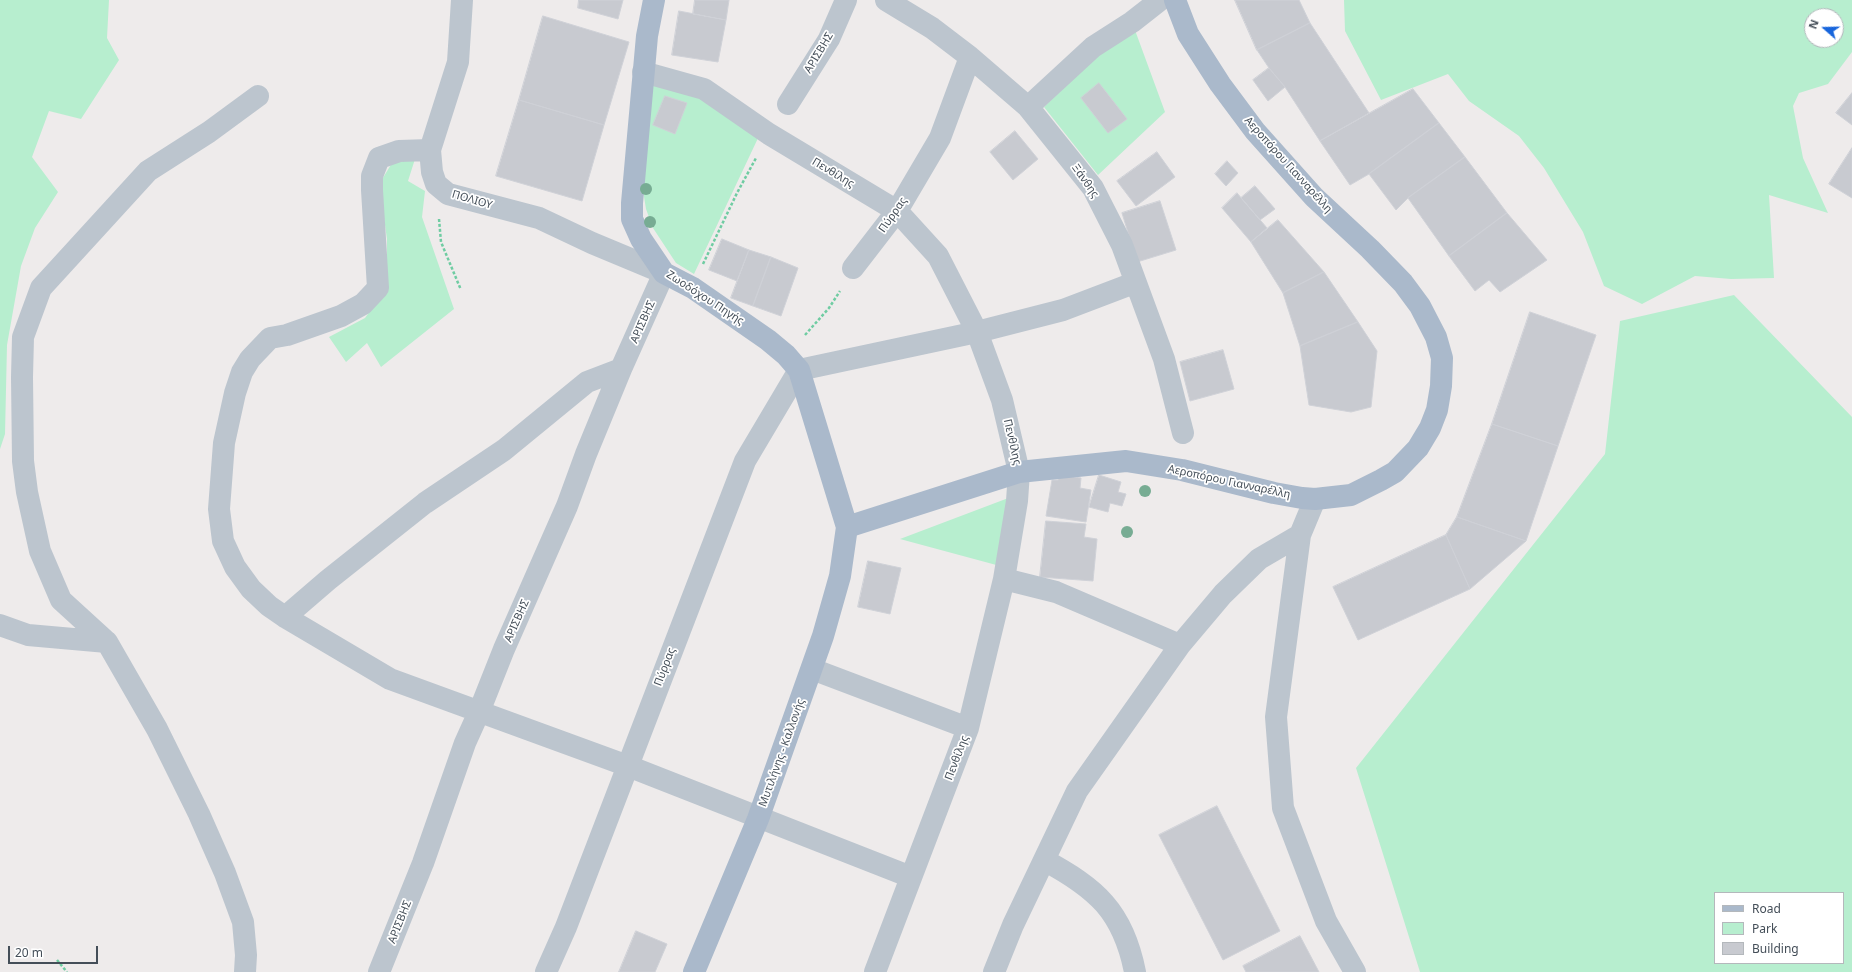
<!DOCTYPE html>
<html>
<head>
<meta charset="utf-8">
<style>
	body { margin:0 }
	#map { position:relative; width:1852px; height:972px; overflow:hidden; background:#eeebeb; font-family:"Noto Sans",sans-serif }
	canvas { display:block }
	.legend { position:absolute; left:1714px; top:892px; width:130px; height:72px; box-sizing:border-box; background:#fff; border:1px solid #b4b8bc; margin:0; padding:5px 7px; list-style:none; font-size:12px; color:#444e58 }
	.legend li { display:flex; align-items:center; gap:8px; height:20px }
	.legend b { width:20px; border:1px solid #b4b8bc }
	.north { position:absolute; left:1804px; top:8px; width:40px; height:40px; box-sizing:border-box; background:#fff; border:1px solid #b4b8bc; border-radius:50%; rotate:290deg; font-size:11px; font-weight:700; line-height:16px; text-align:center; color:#444e58 }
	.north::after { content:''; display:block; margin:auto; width:14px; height:18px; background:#1765dc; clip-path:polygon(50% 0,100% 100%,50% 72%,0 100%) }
	.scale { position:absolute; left:8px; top:946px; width:90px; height:18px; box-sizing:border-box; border:2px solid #444e58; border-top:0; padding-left:5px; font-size:12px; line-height:14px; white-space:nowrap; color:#444e58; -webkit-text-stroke:3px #fff; paint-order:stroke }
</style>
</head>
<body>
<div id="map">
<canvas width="1852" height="972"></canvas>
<ul class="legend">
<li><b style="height:5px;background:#aab9cb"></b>Road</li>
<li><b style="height:11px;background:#b7eecf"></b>Park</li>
<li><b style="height:11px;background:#c8cad0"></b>Building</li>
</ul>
<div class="north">N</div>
<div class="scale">20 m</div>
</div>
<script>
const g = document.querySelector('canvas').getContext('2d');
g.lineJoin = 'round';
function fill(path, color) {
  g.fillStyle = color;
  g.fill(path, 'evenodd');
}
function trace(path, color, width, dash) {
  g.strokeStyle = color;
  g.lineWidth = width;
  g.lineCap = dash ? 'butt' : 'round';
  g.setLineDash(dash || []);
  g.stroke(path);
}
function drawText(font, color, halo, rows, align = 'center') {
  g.font = font + ' "Noto Sans",sans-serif';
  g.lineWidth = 3.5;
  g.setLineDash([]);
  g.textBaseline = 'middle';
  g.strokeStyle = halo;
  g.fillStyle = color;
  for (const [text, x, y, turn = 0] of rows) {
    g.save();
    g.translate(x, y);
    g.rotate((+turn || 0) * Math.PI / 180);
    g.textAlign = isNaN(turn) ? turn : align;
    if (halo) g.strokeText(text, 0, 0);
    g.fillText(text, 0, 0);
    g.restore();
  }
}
fill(new Path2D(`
	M0 0H109L107 38 119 60 81 119 49 111 32 157 58 192 35 228 21 266 7 345 5 434 0 449Z
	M1344 0H1852V52L1828 84 1799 93 1793 106 1803 158 1828 213 1769 195 1774 278 1731 279 1695 276 1642 304 1604 286 1583 232 1544 168 1519 136 1469 101 1448 74 1381 100 1345 31ZM1812 16H1836V40H1812Z
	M1132 22 1165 112 1098 175 1044 107Z
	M650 78 703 94 759 136 694 274 676 263 653 228 646 209 640 172Z
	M415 159 408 181 425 191 422 217 454 309 381 367 367 343 346 362 329 337 365 318 387 288V239L383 211 381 181 392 163Z
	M1734 295 1852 417V972H1420L1356 768 1605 454 1620 321ZM1715 893H1843V963H1715Z
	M1011 497 1000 566 900 539Z`), '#b7eecf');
const building = new Path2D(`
	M579 0H623L618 19 578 8Z
	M695 0H729L726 20 693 14Z
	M1235 0H1299L1310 23 1257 50Z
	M679 11 726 20 718 62 672 55Z
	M543 16 629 42 604 125 519 100Z
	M1310 23 1369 113 1320 141 1285 87 1269 68 1257 50Z
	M1269 68 1285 87 1268 101 1253 80Z
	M1099 83 1127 119 1108 133 1081 98Z
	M1413 89 1439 123 1369 174 1350 185 1320 141Z
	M1852 93V125L1836 113Z
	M665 96 687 103 675 134 653 125Z
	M519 100 604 125 582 201 496 176Z
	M1439 123 1465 157 1408 198 1396 210 1369 174Z
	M1015 131 1038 159 1013 180 990 152Z
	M1852 148V198L1829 184Z
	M1157 152 1175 177 1136 206 1117 181Z
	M1465 157 1507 213 1449 256 1408 198Z
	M1227 161 1238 173 1226 186 1215 174Z
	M1255 186 1275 209 1260 220 1241 198Z
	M1237 193 1267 228 1251 242 1222 208Z
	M1160 201 1176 250 1137 262 1122 213Z
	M1507 213 1547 260 1500 292 1489 280 1475 291 1449 256Z
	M1278 220 1324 272 1283 293 1251 242Z
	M722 239 749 250 737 281 709 270Z
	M749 250 771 257 753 306 731 298Z
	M771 257 798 268 781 316 753 306Z
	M1324 272 1358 322 1300 346 1283 293Z
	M1530 312 1596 335 1558 446 1492 424Z
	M1358 322 1377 351 1371 407 1351 412 1309 405 1300 346Z
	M1223 350 1234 389 1190 401 1180 362Z
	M1492 424 1558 446 1526 541 1457 517Z
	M1059 475 1081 478 1080 488 1091 490 1086 522 1046 516 1052 480H1058Z
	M1099 475 1121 482 1118 492 1126 494 1122 506 1110 503 1108 512 1089 507Z
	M1457 517 1526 541 1470 589 1446 535Z
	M1046 521 1086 524 1084 537 1097 539 1093 581 1040 577Z
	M1446 535 1470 589 1358 640 1333 587Z
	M868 561 901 568 890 614 858 607Z
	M1217 806 1280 931 1223 960 1159 835Z
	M636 931 667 944 655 972H619Z
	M1300 936 1319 972H1246L1243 966Z`);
fill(building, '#c8cad0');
trace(building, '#cfd1d7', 1);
trace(new Path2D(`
	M439 219 441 242 461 290
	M703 264 737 193 756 158
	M805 335 829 308 840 291
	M57 960 67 972`), '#6fcca2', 2.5, [3, 2]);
trace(new Path2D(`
	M886 0 932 28 970 57 1028 107 1093 188 1122 245 1164 359 1183 433
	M643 72 704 89 769 134 897 211 938 256 977 332 1002 400 1019 472 1017 501 1004 579 968 728 875 972
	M788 104 829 39 846 0
	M1028 107 1093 47 1132 22 1160 0
	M430 150 399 151 379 158 372 176V190L378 288 363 304 341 316 287 335 270 338 250 359 242 372 235 393 224 443 219 509 223 541 235 567 251 589 269 606 285 617 390 679 628 766 911 877
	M853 268 897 211 940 138 970 57
	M1315 499 1300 535 1276 717 1283 808 1326 921 1355 972
	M1004 579 1056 592 1180 645
	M285 617 328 580 425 503 504 450 587 382 621 369
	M0 625 28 635 107 642
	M812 669 968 728
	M1044 860C1096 888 1123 911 1135 972
	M245 972 246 955 243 922 225 873 199 814 157 729 107 642 61 600 40 551 27 492 23 461 22 377 23 337 41 288 148 171 209 132 258 96
	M379 972 423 863 465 743 479 712 504 649 567 506 586 454 621 369 664 273 592 243 539 218 448 194 436 184 432 172 430 150 458 62 462 0
	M546 972 566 927 745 461 799 370 977 332 1063 310 1134 283
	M994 972 1013 925 1077 791 1180 645 1223 594 1259 559 1300 535`), '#bcc5ce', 22);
trace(new Path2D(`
	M654 0 647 36 632 203V219L641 239 664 273 693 288 768 340 786 355 799 370 847 527 840 576 823 636 758 819 694 972
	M847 527 1019 472 1126 461 1182 470 1274 493 1302 498 1315 499 1351 495 1381 480 1395 472 1418 448 1430 428 1437 410 1441 386 1442 358 1436 337 1420 306 1403 283 1370 249 1314 197 1255 131 1220 84 1188 34 1175 0`), '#aab9cb', 22);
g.fillStyle = '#77ac93';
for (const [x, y] of [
	[646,189],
	[650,222],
	[1145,491],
	[1127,532]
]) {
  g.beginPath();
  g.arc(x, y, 6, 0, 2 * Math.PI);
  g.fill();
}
drawText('11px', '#444e58', '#fff', [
	["ΑΡΙΣΒΗΣ",819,53,-59],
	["Αεροπόρου Γιανναρέλλη",1288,165,48],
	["Πενθίλης",833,173,31],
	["Ξάνθης",1085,181,55],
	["ΠΟΛΙΟΥ",472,200,16],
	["Πύρρας",893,215,-55],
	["Ζωοδόχου Πηγής",705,298,33],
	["ΑΡΙΣΒΗΣ",643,322,-66],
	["Πενθίλης",1012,442,77],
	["Αεροπόρου Γιανναρέλλη",1229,482,12],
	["ΑΡΙΣΒΗΣ",517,621,-66],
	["Πύρρας",665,667,-69],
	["Μυτιλήνης - Καλλονής",782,753,-70],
	["Πενθίλης",957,758,-69],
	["ΑΡΙΣΒΗΣ",400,922,-68]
]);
</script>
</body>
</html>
